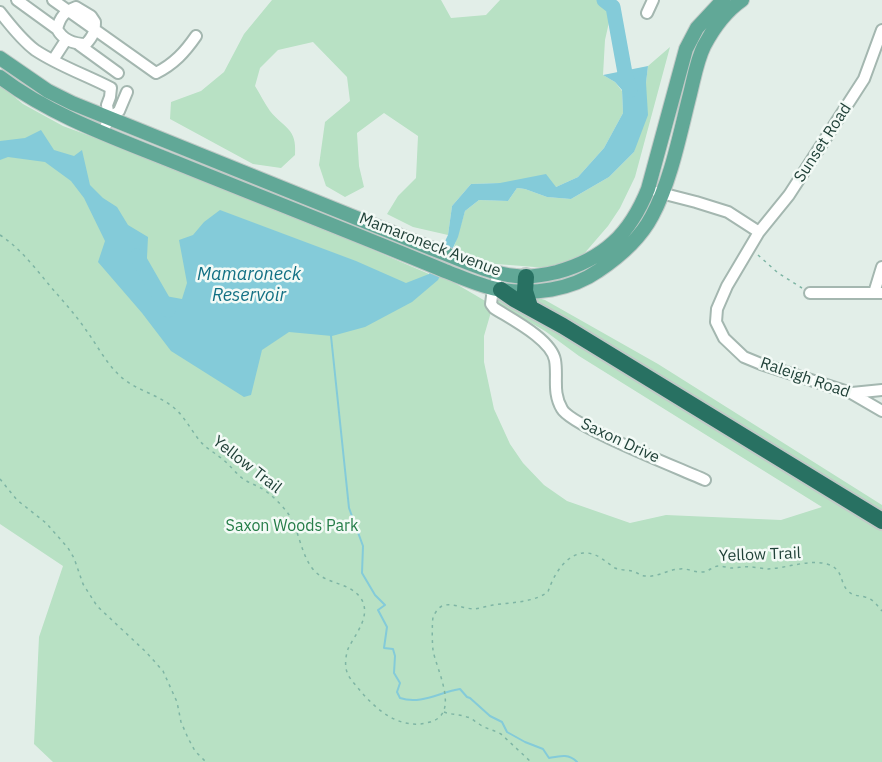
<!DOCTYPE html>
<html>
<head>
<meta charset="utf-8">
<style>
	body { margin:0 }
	canvas { display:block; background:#e2eee8 }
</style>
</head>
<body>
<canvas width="882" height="762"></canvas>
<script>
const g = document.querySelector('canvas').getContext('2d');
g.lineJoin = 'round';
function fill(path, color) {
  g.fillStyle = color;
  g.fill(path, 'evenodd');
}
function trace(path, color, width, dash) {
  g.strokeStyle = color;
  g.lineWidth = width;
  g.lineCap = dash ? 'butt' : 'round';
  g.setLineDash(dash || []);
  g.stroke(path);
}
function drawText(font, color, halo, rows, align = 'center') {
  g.font = font + ' "IBM Plex Sans",sans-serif';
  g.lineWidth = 5;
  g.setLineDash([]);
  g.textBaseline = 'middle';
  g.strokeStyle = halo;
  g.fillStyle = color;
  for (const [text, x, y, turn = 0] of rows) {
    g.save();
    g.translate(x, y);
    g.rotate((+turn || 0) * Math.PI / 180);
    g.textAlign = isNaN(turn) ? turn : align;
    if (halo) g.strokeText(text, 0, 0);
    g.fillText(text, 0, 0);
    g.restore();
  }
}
fill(new Path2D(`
	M272 0H441L451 18 486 15 500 0H614L605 40 603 75 615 82 622 91 623 113 604 148 578 177 556 187 500 183 471 184 452 206 448 235 413 227 387 214 398 196 416 178 418 136 384 113 357 133 359 166 364 187 345 197 326 186 319 165 325 122 350 101 347 77 313 42 278 50 260 68 255 86C260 94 265 104 270 111 285 129 297 128 295 155L281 168 253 164 170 119 171 102 201 91 224 72 244 34Z
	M670 47 635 177 620 208 608 226 583 255 560 269 484 263 465 256 454 247 465 211 479 200 508 201 517 188 525 189 547 197 571 199 609 177 634 152 646 83 648 66Z
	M0 85 23 104 63 126 139 154 336 234 429 274H427L441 275 487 302 491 312 484 336V362L494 409 510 444 523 463 544 485 567 501 630 523 666 515 781 520 822 507 579 356 545 331 500 305 497 302 498 299 571 340 882 531V762H53L34 744 39 637 63 566 0 524Z
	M538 298 545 300 658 364 882 505V513L538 304 535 301Z`), '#b8e1c4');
fill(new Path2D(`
	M648 66 646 83 648 115 634 152 609 177 571 199 547 197 525 189 517 188 508 201 479 200 465 211 458 237 438 280 412 302 365 327 332 336 289 332 262 350 251 395 244 397 171 351 142 313 98 262 105 241 84 198 71 181 45 162 8 157 0 160V141L25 138 41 130 54 150 74 156 82 150 90 185 103 198 117 207 128 225 148 237 146 278 160 295 182 299 187 283 179 240 193 235 204 222 220 210 356 261 406 283 429 274 448 235 452 206 471 184 500 183 546 174 556 187 578 177 604 148 623 113 622 90 615 82 603 75Z`), '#84cbd9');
trace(new Path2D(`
	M331 336 349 508 363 546 362 573 375 595 385 605 378 610 387 627 384 648 393 649 395 656 394 673 400 683 397 692 400 698C421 705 440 692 460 689L467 697 470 698 490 716 502 722 507 732 525 742 543 749 549 758C559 756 569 753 577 762`), '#84cbd9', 2);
trace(new Path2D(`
	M604 0 613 7 625 73 630 90
	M137 256 168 310`), '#84cbd9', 15);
const minor = new Path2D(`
	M17 0 57 29
	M53 0 156 73
	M76 7 91 16 95 22C95 32 93 36 86 44 73 44 63 40 57 29 60 17 65 11 76 7Z
	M0 12C10 25 22 40 35 50 59 66 86 75 111 88L110 97 107 105 109 118 103 132
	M647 13 653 0
	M882 30 864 79 789 195 759 232 727 286 717 309 716 322 724 338 744 357 761 364 851 393 882 411
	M78 44 118 73
	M53 60 66 40
	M156 73C174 64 185 52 196 36
	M109 118 119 111 127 92
	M657 192 696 202 728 212 759 232
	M499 273 493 288 491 304 494 308C511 319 551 339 555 360 558 377 552 392 562 409 571 426 681 469 705 480
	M810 293H882
	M874 293 882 267
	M852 393 882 390`);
const major = new Path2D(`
	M0 58 48 91 72 103 433 249C460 259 487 273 516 276 529 278 544 275 557 272 604 259 630 234 648 189L686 49 697 28 723 0
	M0 77C51 116 118 139 177 163 266 199 356 234 445 271 463 278 482 287 501 290 533 295 571 290 598 271 619 257 640 239 652 216 671 181 680 133 690 94 694 78 697 60 704 46 713 29 726 11 742 0`);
const highway = new Path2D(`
	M526 277 525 291 530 307
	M501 290 514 299 563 326 882 521`);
trace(minor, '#a4b7b0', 14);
trace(major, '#c1cac7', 16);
trace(highway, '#c1cac7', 20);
trace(new Path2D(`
	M0 235C20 248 35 268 50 286 62 300 75 314 86 330 97 345 106 363 120 376 135 390 157 394 173 407 187 418 193 436 206 447 214 453 222 458 229 465 233 469 237 474 242 478 247 482 253 484 259 487 269 492 280 503 287 512 299 528 300 552 312 568 325 585 347 581 360 597 373 615 355 634 348 649 346 655 345 662 346 668 347 676 353 682 358 688 376 710 400 731 430 722 461 714 436 669 433 650 432 642 432 624 433 617 435 613 438 608 442 606 451 602 464 609 475 609 481 608 487 606 493 605 512 602 532 603 548 592 553 576 565 555 583 553 597 552 604 561 615 568 622 571 631 569 637 573 643 576 638 575 645 576 657 578 668 569 680 569 688 568 695 573 702 572 709 572 712 566 719 566 723 566 728 568 732 568 738 568 744 566 750 567 756 567 763 569 768 569 787 568 809 559 827 564 844 569 839 582 848 591 854 597 859 595 865 597 873 599 877 605 882 611
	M758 255 778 273 802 288
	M0 479 17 500 46 523 68 548 74 558 83 584 97 606 146 652 163 671 177 702 181 722 188 738 195 751 206 762
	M444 712C452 715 459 714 467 717 472 718 475 722 479 724 486 729 494 730 501 734L531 762`), '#7eb5a4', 1.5, [3, 4.5]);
trace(minor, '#fff', 10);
trace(major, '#61a897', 14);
trace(highway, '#287162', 16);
drawText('16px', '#204138', '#f3faf6', [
	["Sunset Road",823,143,-57],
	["Mamaroneck Avenue",430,245,21],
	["Raleigh Road",805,378,19],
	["Saxon Drive",620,441,25],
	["Yellow Trail",247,465,38],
	["Yellow Trail",760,555,-2]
]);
drawText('16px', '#257d48', '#f3faf6', [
	["Saxon Woods Park",292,526]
]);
drawText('italic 18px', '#127084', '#f3faf6', [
	["Mamaroneck",249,275],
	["Reservoir",249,296]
]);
</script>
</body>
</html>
